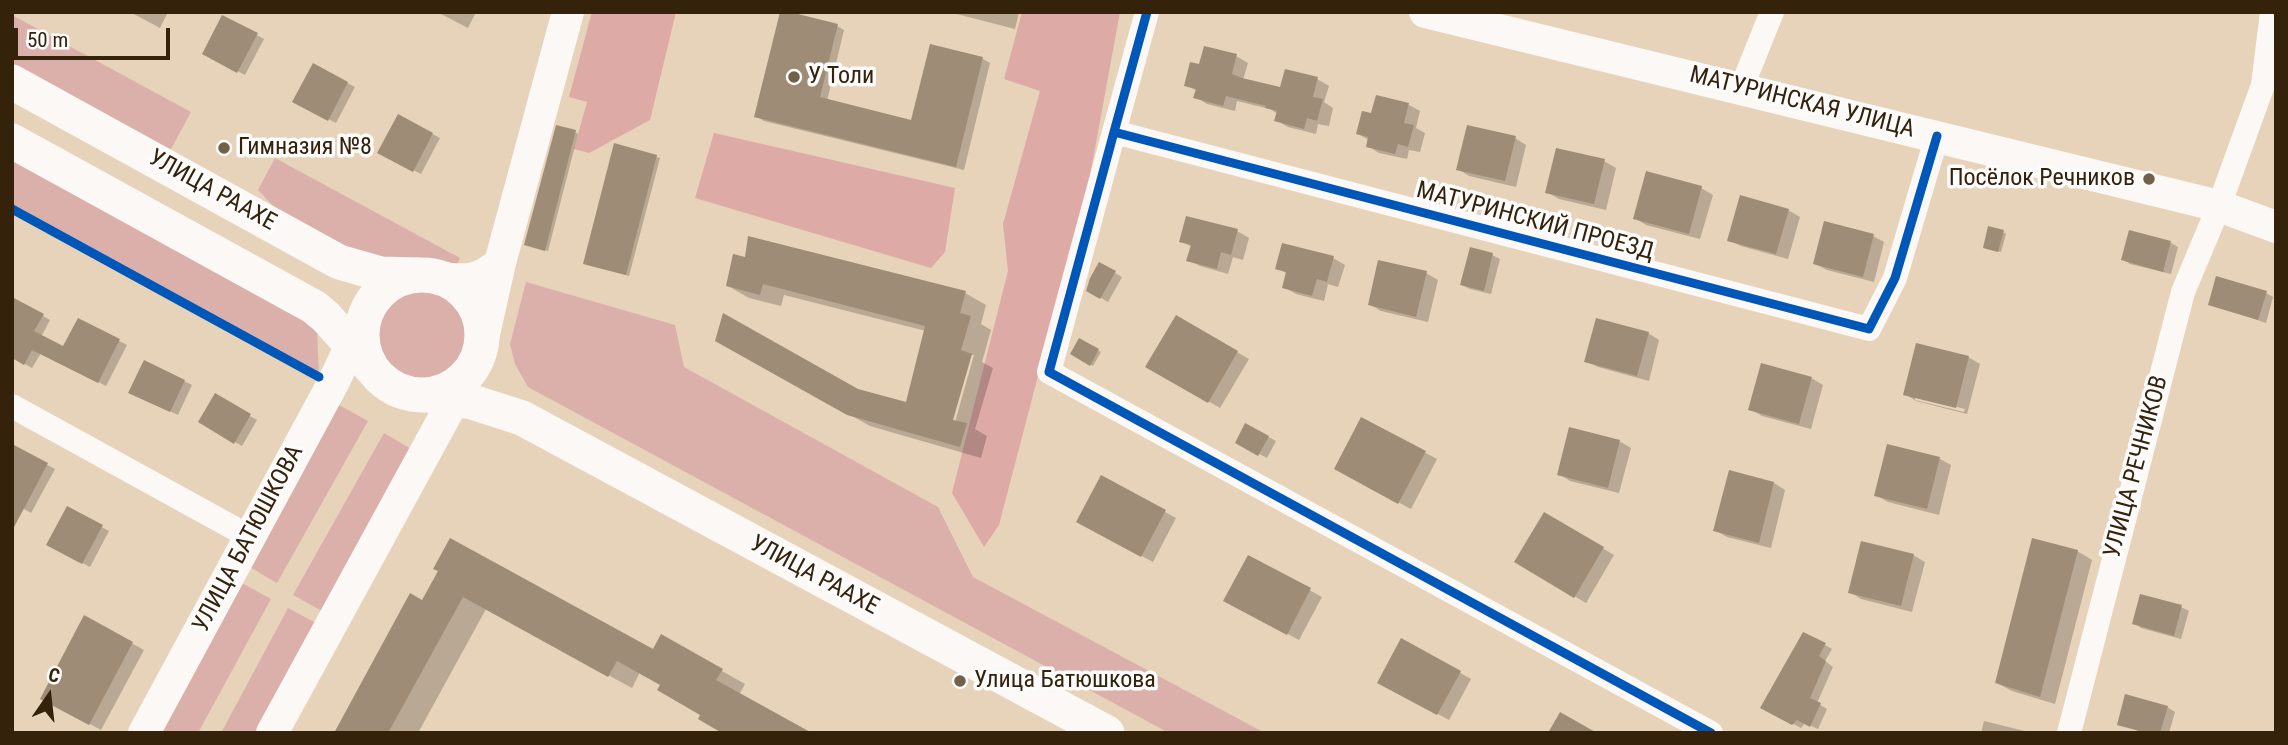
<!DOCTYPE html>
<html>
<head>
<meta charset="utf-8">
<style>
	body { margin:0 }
	#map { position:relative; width:2288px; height:745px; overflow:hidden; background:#e7d2ba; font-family:"Roboto Condensed",sans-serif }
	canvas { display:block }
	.frame { position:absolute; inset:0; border:14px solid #34220b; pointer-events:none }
	.north { position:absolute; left:14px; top:661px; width:70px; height:70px; -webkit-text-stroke:5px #fcfcfc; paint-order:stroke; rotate:14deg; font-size:19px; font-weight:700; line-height:28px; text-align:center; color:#34220b }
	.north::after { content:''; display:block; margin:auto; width:24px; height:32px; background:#34220b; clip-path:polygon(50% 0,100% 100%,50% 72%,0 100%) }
	.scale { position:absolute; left:14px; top:28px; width:156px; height:32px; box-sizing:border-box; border:4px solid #34220b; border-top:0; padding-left:9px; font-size:21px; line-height:24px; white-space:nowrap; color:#34220b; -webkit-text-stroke:5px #fcfcfc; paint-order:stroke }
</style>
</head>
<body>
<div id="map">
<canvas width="2288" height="745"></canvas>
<div class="frame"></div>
<div class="north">С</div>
<div class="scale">50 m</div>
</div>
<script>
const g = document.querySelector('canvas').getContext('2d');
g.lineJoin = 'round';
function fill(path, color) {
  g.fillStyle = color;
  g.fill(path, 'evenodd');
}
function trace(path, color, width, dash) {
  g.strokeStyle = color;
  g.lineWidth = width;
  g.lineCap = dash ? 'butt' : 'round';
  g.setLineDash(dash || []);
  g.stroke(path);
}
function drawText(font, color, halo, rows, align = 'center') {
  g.font = font + ' "Roboto Condensed",sans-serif';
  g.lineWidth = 7;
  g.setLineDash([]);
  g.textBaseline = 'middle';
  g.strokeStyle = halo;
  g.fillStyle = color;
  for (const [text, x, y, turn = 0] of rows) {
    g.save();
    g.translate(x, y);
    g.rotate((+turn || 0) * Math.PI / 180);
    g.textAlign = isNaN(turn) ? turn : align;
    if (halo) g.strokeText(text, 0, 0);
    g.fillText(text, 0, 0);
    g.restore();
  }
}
fill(new Path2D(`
	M12 15 191 112 171 149 105 133 12 82Z
	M12 139 316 303 319 377 12 209Z
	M275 158 460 258 450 282 310 245 258 190Z
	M526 282 675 325 684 367 938 507 973 577 1265 733H1169L528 387 515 364 510 344Z
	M379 335a44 44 0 1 1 88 0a44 44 0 1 1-88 0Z
	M339 405 368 421 277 583 248 566Z
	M384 433 413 450 322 611 293 595Z
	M242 583 271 599 198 733H161Z
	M288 608 318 624 259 733H221Z`), '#dcb0aa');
fill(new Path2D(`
	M592 12H676L650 120 589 153 574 149 587 102 569 97Z
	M1022 12H1120L1089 181 999 525 984 547 952 493 1008 271 1003 224 1040 91 1004 79Z
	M714 133 955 188 945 252 931 268 695 198Z`), '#deaaa5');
fill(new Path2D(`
	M130 12H168L160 28Z
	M437 12H476L468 28Z
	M949 12H1019L1015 29Z
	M223 17 264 39 245 75 204 53Z
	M837 26 844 30 827 101 912 122 931 46 983 59 990 63 964 170 764 121 756 116Z
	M1236 56 1248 63 1243 80 1281 89 1317 79 1329 86 1324 102 1333 108 1329 126 1318 124 1316 134 1288 127 1276 120 1278 114 1270 109 1237 101 1235 111 1207 104 1196 97 1197 91 1186 85 1201 66Z
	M313 65 355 87 336 123 294 101Z
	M1409 105 1420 111 1416 128 1425 133 1420 152 1409 150 1407 159 1379 153 1368 146 1369 140 1358 134 1373 115Z
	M398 116 440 138 421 174 379 152Z
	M575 132 578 134 548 251 529 246Z
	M1515 138 1526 145 1516 187 1469 176 1458 169Z
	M615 146 660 158 629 276 588 265Z
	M1604 161 1616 168 1606 210 1559 199 1547 192Z
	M1701 188 1713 195 1700 239 1646 225 1635 218Z
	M1788 210 1800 217 1788 259 1741 246 1729 240Z
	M1237 231 1249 238 1243 260 1233 257 1228 274 1200 266 1188 260 1192 247 1181 241Z
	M2003 232 2006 234 2001 252 1988 249Z
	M2130 232 2171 243 2178 247 2171 274 2130 264 2123 259Z
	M1873 236 1884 242 1874 282 1827 270 1815 264Z
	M1492 255 1500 259 1491 294 1470 289 1462 285Z
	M735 256 965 293 986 305 981 324 991 330 982 362 993 368 975 429 987 436 981 458 870 426 717 340 857 391 908 404 926 331 784 295 781 306 749 298 728 286ZM970 355H974L953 429 949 428Z
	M1333 258 1345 265 1338 287 1328 284 1324 301 1296 294 1284 287 1288 274 1277 268Z
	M1100 264 1122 277 1108 302 1088 290Z
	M1426 273 1438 280 1428 322 1381 311 1369 304Z
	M2266 293 2273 297 2266 323 2210 304Z
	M18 302 50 320 41 337 64 349 79 320 127 345 106 386 41 353 32 368 12 357Z
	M1176 317 1249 359 1220 408 1148 366Z
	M1648 333 1659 340 1649 381 1598 367 1586 361Z
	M1080 340 1101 352 1093 366 1072 354Z
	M1968 357 1980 364 1967 414 1916 401 1905 394ZM1915 396 1965 409 1964 412 1915 400Z
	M145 362 192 385 178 415 138 396Z
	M1811 378 1823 385 1811 429 1762 416 1750 409Z
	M215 396 257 420 242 446 200 422Z
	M1362 419 1437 459 1411 509 1347 475Z
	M1246 425 1276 441 1267 458 1237 442Z
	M1619 441 1631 448 1619 493 1570 481 1559 474Z
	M12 446 55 469 31 513 12 502Z
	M1889 446 1940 459 1951 465 1939 515 1888 502 1876 495Z
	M1730 472 1774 483 1785 490 1771 548 1727 537 1715 530Z
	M1102 478 1176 518 1153 562 1078 521Z
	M68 509 109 531 90 567 49 545Z
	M1545 514 1614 555 1586 603 1517 562Z
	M2077 551 2092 560 2055 704 2012 691 1997 683Z
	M1913 555 1925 562 1912 612 1861 599 1850 592Z
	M1249 557 1322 597 1299 640 1237 607Z
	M440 571 654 651 662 637 745 684 739 695 703 714 662 685 640 672 632 688 486 609 418 733H336L423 602Z
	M2181 607 2189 611 2181 639 2141 628 2134 623Z
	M85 618 144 650 101 730 42 698Z
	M1402 640 1471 679 1449 720 1379 682Z
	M1825 645 1832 649 1825 661 1833 667 1817 703 1827 709 1818 729 1805 723 1801 728 1762 708Z
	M2167 707 2175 712 2169 733H2144L2119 724Z
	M1984 721 2029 732 2030 733H1981Z`), '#0003');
fill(new Path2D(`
	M780 12H790L838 24 820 97 911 120 930 44 983 57 956 167 754 117Z
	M222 15 258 33 237 73 202 54Z
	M1204 46 1237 54 1232 74 1242 78 1280 87 1285 69 1318 77 1313 97 1323 99 1317 121 1307 118 1304 129 1274 121 1277 111 1265 108 1266 106 1226 96 1223 106 1193 98 1196 89 1184 86 1190 62 1199 64Z
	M313 63 348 82 328 121 292 102Z
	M1376 95 1409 103 1404 123 1414 125 1408 147 1398 144 1395 154 1366 147 1368 137 1356 134 1362 111 1371 113Z
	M398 114 433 133 413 172 377 153Z
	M556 125 576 130 545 251 524 245Z
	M1467 125 1516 136 1505 181 1456 170Z
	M614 143 657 155 626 275 583 264Z
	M1556 148 1605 159 1594 204 1545 193Z
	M1646 171 1702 186 1689 234 1633 219Z
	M1740 195 1789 209 1776 254 1727 241Z
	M1186 216 1238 229 1231 255 1221 252 1217 269 1186 261 1191 245 1179 242Z
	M1824 221 1874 234 1863 277 1813 264Z
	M1988 226 2004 230 1998 252 1983 248Z
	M2129 230 2171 241 2163 272 2121 260Z
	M748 236 966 291 960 313 971 316 961 350 972 354 953 420 967 423 960 447 847 415 715 341 723 313 858 389 906 402 925 326 763 284 760 295 726 286 733 254 745 257Z
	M1282 243 1334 256 1327 282 1317 279 1312 296 1282 288 1286 272 1275 269Z
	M1470 247 1493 253 1484 291 1460 285Z
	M1378 260 1427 271 1416 317 1368 305Z
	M1099 262 1116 271 1100 299 1086 291 1090 278Z
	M2216 276 2267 291 2258 320 2208 305Z
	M12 297 44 314 34 331 63 346 78 318 120 339 98 383 32 350 24 365 12 358Z
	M1176 315 1238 351 1208 403 1145 367Z
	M1596 318 1649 332 1637 376 1584 362Z
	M1079 338 1099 349 1090 366 1070 354Z
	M1916 343 1969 356 1956 408 1903 395Z
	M144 360 185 380 170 412 128 393Z
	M1761 363 1812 377 1799 424 1748 410Z
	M215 393 251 414 234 444 198 422Z
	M1361 417 1426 451 1398 504 1334 469Z
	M1245 423 1269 436 1258 456 1235 443Z
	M1569 427 1620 440 1608 488 1557 475Z
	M12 444 48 463 12 531Z
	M1887 444 1940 457 1927 509 1874 496Z
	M1729 470 1774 482 1759 543 1713 531Z
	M1101 475 1166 510 1141 557 1076 522Z
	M67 506 103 525 82 564 46 545Z
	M1544 512 1604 547 1574 598 1514 562Z
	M450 538 653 649 661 634 723 669 716 680 812 733H722L698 719 700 715 657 690 660 685 617 661 608 677 463 597 388 733H334L410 593 422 600 438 571 433 569Z
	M2032 538 2078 550 2040 697 1995 683Z
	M1861 541 1914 554 1901 606 1848 593Z
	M1248 555 1311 588 1287 635 1223 601Z
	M2140 594 2182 605 2174 636 2132 624Z
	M84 615 133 642 89 725 40 699Z
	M1803 632 1826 643 1819 656 1826 661 1810 698 1821 703 1810 727 1797 720 1792 725 1760 708Z
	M1401 638 1461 671 1437 715 1377 683Z
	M2125 694 2168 706 2160 733H2147L2117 725Z
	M1560 712 1597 733H1548Z`), '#9e8c76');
trace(new Path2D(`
	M1147 12 1114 132 1869 329 1895 278 1937 136
	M1741 89 1772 12
	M1114 132 1049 372 1711 733
	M12 406 250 537
	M2069 733 2183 292 2219 206 2263 85 2272 12`), '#fbf8f5', 24);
trace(new Path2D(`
	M1425 12 2219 206 2276 227
	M441 278C468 281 479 281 500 263
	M482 343 500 263 568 12
	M144 733 332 385 367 312
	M272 733 468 374`), '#fbf8f5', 32);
trace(new Path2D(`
	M12 82 339 262 381 274 419 275
	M12 141 314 307 326 317 373 370
	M362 335a60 60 0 1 1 120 0a60 60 0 1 1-120 0Z
	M426 395 472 402 522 418 1107 733`), '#fbf8f5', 35);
trace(new Path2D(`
	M1147 12 1114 132 1869 329 1895 278 1937 136
	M1114 132 1049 372 1711 733
	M12 209 319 377`), '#0057b8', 9);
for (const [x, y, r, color] of [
	[794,77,7,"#736048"],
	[224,148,7,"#736048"],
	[2149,179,7,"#736048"],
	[960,681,7,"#736048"]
]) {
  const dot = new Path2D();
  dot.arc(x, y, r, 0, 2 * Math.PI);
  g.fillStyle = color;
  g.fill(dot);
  trace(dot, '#fcfcfc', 2.5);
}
drawText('24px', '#34220b', '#fcfcfc', [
	["У Толи",808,77],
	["Гимназия №8",238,148],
	["Посёлок Речников",2135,179,"right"],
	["Улица Батюшкова",974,681]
], 'left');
drawText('24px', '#34220b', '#fcfcfc', [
	["МАТУРИНСКАЯ УЛИЦА",1802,103,14],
	["УЛИЦА РААХЕ",212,191,29],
	["МАТУРИНСКИЙ ПРОЕЗД",1535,222,15],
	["УЛИЦА РЕЧНИКОВ",2137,467,-75],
	["УЛИЦА БАТЮШКОВА",249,539,-62],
	["УЛИЦА РААХЕ",814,576,28]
]);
</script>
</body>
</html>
